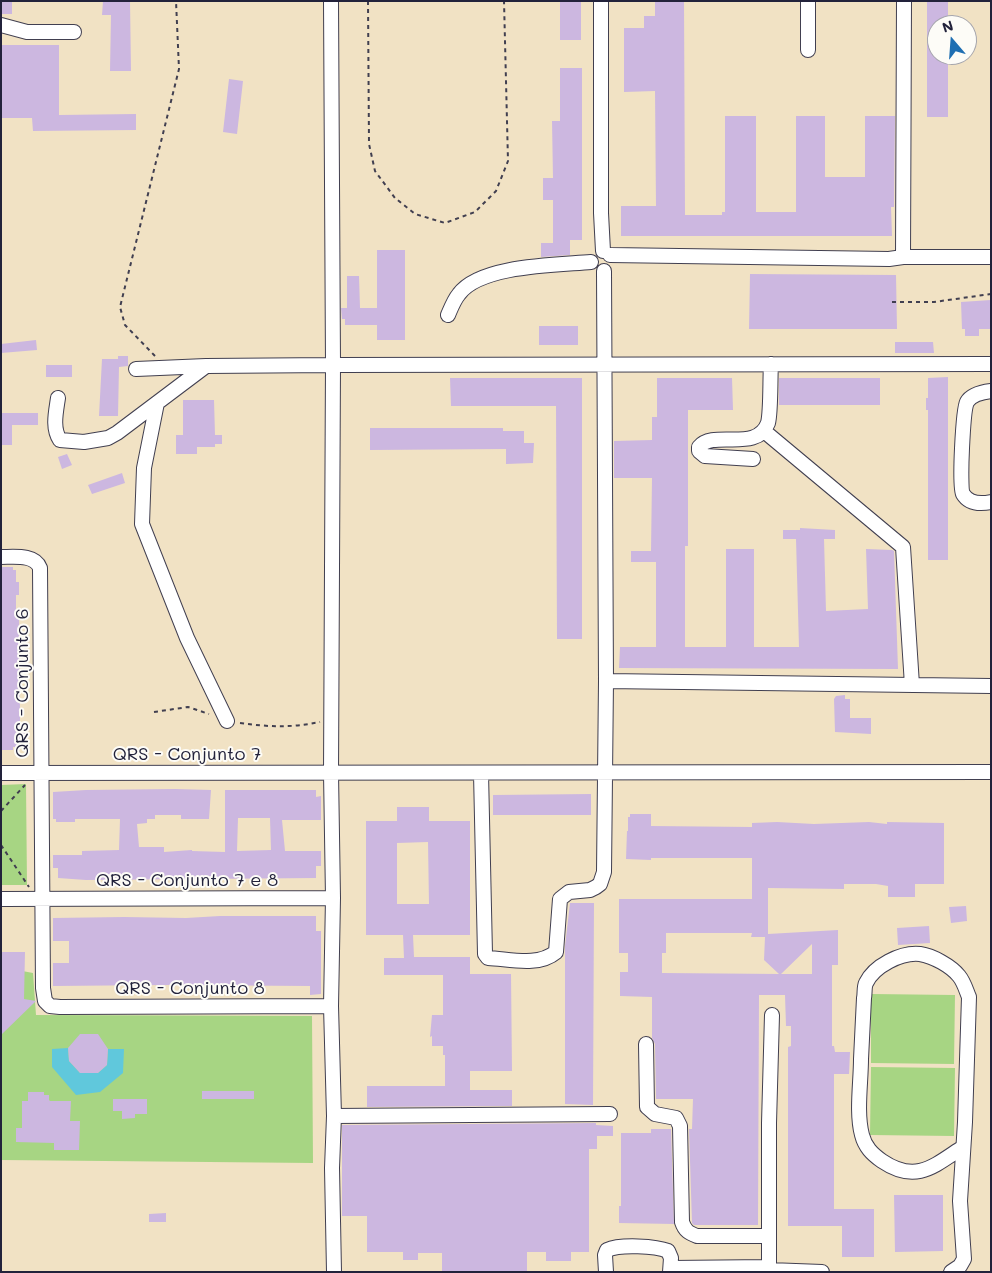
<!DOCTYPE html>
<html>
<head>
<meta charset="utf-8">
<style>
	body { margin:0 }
	#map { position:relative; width:992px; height:1273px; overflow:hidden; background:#f1e2c4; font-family:Mali,sans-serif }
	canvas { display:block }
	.frame { position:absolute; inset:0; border:2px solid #22223b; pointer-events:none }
	.north { position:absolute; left:927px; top:15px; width:50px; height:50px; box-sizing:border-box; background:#fdfcf7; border:1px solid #a5a5ac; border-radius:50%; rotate:342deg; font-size:14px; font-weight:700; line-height:20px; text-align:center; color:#22223b }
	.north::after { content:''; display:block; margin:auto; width:18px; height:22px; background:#1f6fb2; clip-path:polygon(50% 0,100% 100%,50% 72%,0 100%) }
</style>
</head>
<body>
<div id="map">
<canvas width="992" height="1273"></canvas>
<div class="frame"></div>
<div class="north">N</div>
</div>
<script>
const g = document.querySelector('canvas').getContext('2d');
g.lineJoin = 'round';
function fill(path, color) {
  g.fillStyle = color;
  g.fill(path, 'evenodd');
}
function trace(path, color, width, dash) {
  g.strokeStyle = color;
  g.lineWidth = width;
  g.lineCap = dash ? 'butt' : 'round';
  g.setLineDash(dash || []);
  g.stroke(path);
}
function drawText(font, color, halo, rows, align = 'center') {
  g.font = font + ' Mali,sans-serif';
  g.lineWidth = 4;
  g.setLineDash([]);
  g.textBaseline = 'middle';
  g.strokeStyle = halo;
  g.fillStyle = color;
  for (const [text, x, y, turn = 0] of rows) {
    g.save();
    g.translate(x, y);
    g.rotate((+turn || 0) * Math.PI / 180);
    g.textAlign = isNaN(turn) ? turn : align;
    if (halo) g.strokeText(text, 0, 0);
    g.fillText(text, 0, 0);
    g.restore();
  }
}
fill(new Path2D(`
	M26 784 27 885H1V785Z
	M1 967 33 973 36 1015 312 1016 313 1163 1 1160Z
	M871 994 955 995 954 1064 871 1063Z
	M871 1067 955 1068 954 1136 870 1135Z`), '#a7d583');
fill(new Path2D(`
	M68 1048 69 1061 80 1073H98L107 1065 108 1049H124L123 1073 100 1092 76 1095 52 1067V1049Z`), '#60c8dc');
fill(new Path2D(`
	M1 1H12V14H1Z
	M103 1H130L131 71H110L111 15H102Z
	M560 1H581V40H560Z
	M655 1H684L685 215H722V212H725V116H756V212H796V116H825V177H865V116H895L894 207H891L892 236H621V206H656L655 91 624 92V28H644V16H655Z
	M927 1H948V25H937V55H948V117H927Z
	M1 45H59V115L136 114V130L33 131 32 118H1Z
	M560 68H582V240H570V255L541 257V243H553V200H543V178H553L552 121H560Z
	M229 79 243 81 237 134 223 132Z
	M377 250H405V340H377V325H345V319H342L341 308H347V276H359L360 308H377Z
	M750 274 896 275 897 329H749Z
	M991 300V329H979V336H965V329H962L961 302Z
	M539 326H578V345H539Z
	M36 340 37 350 1 353V344Z
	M895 342H933L934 353H895Z
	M118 356H128V366L119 367 118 416H99L102 359H118Z
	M46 365H72V377H46Z
	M948 377V560H928V410H926V398H928V378Z
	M450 378H582V639H557L556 406H451Z
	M657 378H732L733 410H688V546H685V647H726V549H754V647H799L796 539H783V530H800V528L835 530V539H824L826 611 868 609 866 549 892 550 894 551 898 669 619 668 620 647H656V562H631V551H651L652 478H614V441L652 440V417H657Z
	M779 378H880V405H779Z
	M183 400H214L215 435H222V444H215V447H197V454H176V435H183Z
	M1 413H38V425H12V445H1Z
	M370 428H503V431H524V443H534L533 463 506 464V449L370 450Z
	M67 454 72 465 62 469 58 457Z
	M122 473 125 483 92 494 88 485Z
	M1 567H13V570H16V582H19V595H16V613H19L20 714V725H25L26 747H13V750H1Z
	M845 695V699H850V718H871V734L835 732 834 699 836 696Z
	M175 789 211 790 209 819H181V815H155V819H147V823L137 824 139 847H164V852L192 850V851L225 852V790H316V797L321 796V820H282L285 851H321V866H316V878L86 880 58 878V868H53V855H82V851L119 850 120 819H75V822H56V819H53V792L86 790ZM238 818H270L271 850 237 851Z
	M591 794V815H493V795Z
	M397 807H429V821H470V935H413L414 957H470V974H511L512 1071H470V1090H512V1106L367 1107V1086H445V1055H443V1046H432V1036L430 1037 432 1015H443V975H384V958H404L403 935H366V821H397ZM428 842 429 904H397V843Z
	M630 814H651V826L752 827V823L777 822 814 824 869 822 887 824V822L944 823V884H915V897H888V886L876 884H844V889L768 888V934L838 930V965H832V1046H834L835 1052H850L849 1074H834V1209H874V1257H842V1226H788V1047L791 1046V1026H786L785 995H759L758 1225H694L692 1223 689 1129H692L693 1099H656L655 1044 652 1038V997L620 996V972H628V953H619V899H752V858H651V860L626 859 627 831H628V817H630ZM666 933H752L751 937H765L764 960 779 974 662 973V953H666ZM812 944V974H781Z
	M570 903H594L593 1105 565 1104V946Z
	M966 906 967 921 951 923 949 907Z
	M220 916H316V931H321V994L310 995V986L164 985 53 986V963H69V941H53V918L124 917 186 918Z
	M929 926 930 943 898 945 897 928Z
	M1 952H25L24 999 36 1001 1 1035Z
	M80 1034H98L108 1049 107 1065 98 1073H80L69 1061 68 1048Z
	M202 1091H254V1099H202Z
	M28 1092H44V1095H49V1100L50 1101H71L70 1121H80L79 1150H54V1143L16 1142V1128H22V1101H28Z
	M113 1099H147V1114H135V1118L122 1119V1111H113Z
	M596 1123V1125L613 1126V1136H597V1149H589V1252H571V1261H546V1252H527V1272H442V1253H418V1260H403V1252H367V1216H342V1125Z
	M651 1129H671L674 1224 619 1223V1206H621V1133H651Z
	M894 1195H943V1251L895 1252Z
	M166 1213V1222H149V1214Z`), '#ccb7e0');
const minor = new Path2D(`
	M331 1 333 365 331 773 333 898 331 1006 334 1116 332 1168 334 1272
	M601 1V213L603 251
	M808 1V50
	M1 25 27 32H74
	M610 255 889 259 903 257H991
	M903 257 904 1
	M448 315C451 308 454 300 459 294 480 265 557 265 591 262
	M136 369 206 366 333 365 991 364
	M991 391C983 392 971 395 967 402 963 410 959 487 963 494 969 504 981 504 991 502
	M58 398C56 412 52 428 60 440L84 442 108 438 117 433 206 366
	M157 403 144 468 142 524 187 638 227 721
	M764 431 903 547 912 685
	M753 459 705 456 699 451V447C714 429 757 453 768 423 771 412 770 378 771 364
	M1 557C14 557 35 554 40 568L43 988 45 1001 50 1006 60 1007 331 1006
	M606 681 991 686
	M1 773 991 772
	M481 773 485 954 488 958C510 959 538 967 556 952L560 899 569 892 590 890 596 887 600 884 604 872 606 681 604 271
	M1 899 333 898
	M646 1044 647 1107 655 1114 676 1118 680 1126 682 1222C685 1231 689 1233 697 1236H769
	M334 1116 610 1114
	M671 1268 769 1267
	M769 1270 822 1272
	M606 1272 605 1255 607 1250C620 1244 656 1246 668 1251L671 1258 670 1272
	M769 1272V1123L772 1015
	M951 1272 960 1266 964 1259 960 1201 965 1122 969 997C966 990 964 982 959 976 951 966 933 956 920 954 901 952 874 966 866 983 864 987 865 994 864 998 863 1018 862 1039 861 1059 861 1082 856 1113 862 1135 865 1147 872 1154 882 1161 916 1184 934 1166 963 1147`);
trace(minor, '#413f50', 16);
trace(new Path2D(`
	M368 1 369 144 375 171 395 198 415 214 445 223 475 212 496 191 508 161 504 1
	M892 302H934L991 294
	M155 356 125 325 120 307 179 69 176 1
	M154 712 188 707 209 714
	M240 723C270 727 290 728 320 722
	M1 811 25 785
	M1 831V835
	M1 845 29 887`), '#413f50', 2, [4, 4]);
trace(minor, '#fff', 14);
drawText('18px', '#22223b', '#fdfcf7', [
	["QRS - Conjunto 6",22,683,-90],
	["QRS - Conjunto 7",187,754],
	["QRS - Conjunto 7 e 8",187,880],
	["QRS - Conjunto 8",190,988]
]);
</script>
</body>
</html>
